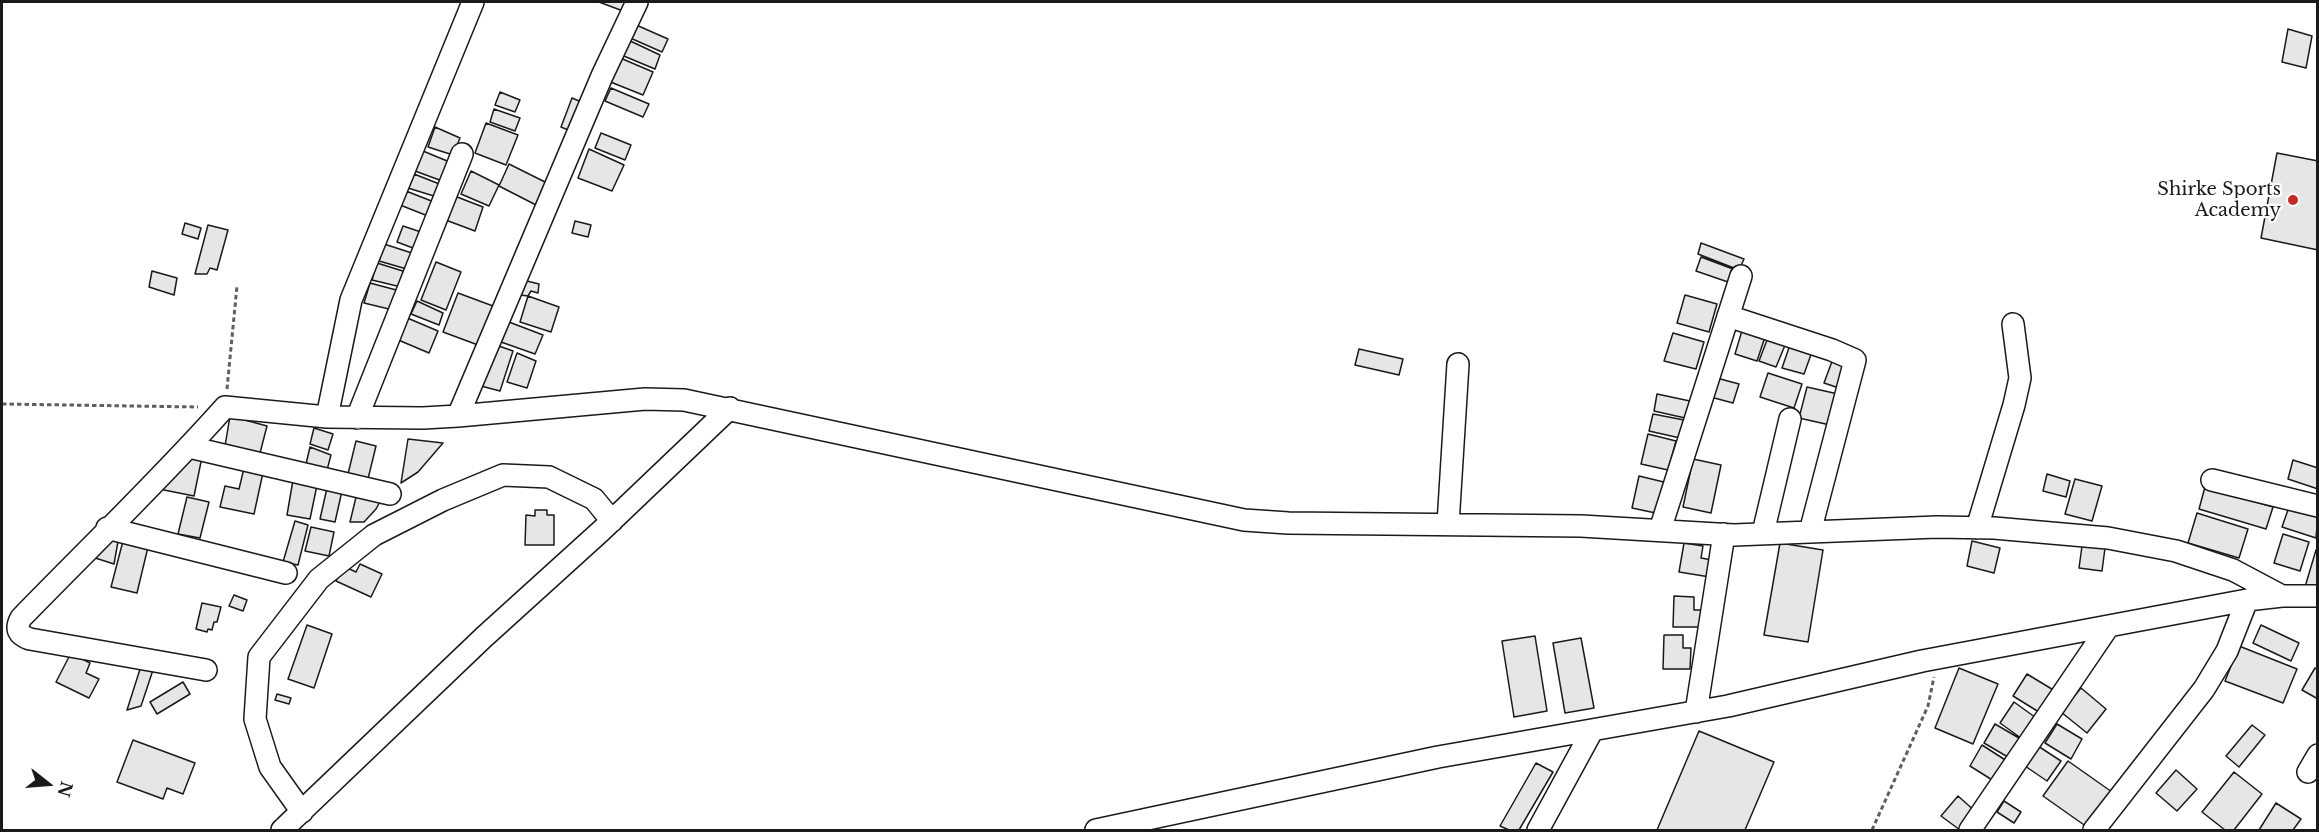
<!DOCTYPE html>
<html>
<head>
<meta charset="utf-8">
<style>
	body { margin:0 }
	#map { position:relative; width:2319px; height:832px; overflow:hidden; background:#fff; font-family:"Libre Baskerville",serif }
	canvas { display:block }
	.frame { position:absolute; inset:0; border:3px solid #1a1a1a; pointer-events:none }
	.north { position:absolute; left:18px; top:754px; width:60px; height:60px; -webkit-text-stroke:4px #fff; paint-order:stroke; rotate:107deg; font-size:16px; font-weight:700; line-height:24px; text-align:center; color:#1a1a1a }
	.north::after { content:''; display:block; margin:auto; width:21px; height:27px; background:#1a1a1a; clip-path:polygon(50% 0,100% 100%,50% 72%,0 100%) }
</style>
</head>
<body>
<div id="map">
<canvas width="2319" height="832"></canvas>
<div class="frame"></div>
<div class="north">N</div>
</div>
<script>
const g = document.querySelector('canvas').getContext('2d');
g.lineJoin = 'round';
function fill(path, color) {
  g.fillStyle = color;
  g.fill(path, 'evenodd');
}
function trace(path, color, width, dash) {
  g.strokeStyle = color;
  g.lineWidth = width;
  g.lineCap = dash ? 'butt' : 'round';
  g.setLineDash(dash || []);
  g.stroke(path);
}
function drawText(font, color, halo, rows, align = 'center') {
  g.font = font + ' "Libre Baskerville",serif';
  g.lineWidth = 4.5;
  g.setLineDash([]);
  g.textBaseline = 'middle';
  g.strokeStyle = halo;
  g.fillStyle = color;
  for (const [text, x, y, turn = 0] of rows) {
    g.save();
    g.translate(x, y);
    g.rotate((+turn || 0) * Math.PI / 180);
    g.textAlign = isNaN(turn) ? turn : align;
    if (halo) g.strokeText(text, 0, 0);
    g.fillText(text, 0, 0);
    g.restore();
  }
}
const building = new Path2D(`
	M599 2H627L623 11Z
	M634 24 668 39 662 52 628 37Z
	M2288 29 2312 36 2306 68 2282 62Z
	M626 39 660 55 655 69 619 54Z
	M618 57 653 72 643 95 608 81Z
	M611 88 649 104 643 117 605 101Z
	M500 92 520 100 515 112 495 105Z
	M572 98 584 103 573 132 561 127Z
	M494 109 520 118 515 131 490 122Z
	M486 123 518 135 506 165 475 153Z
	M435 127 460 138 453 155 428 147Z
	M601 133 631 145 625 160 595 148Z
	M589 149 624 165 612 191 578 178Z
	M423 151 452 163 445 182 415 171Z
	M2277 153 2318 161V250L2261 238Z
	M509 164 549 184 538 206 499 186Z
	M471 171 499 185 489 206 461 194Z
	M414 174 442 185 437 197 408 188Z
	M406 191 434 202 428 216 400 205Z
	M452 195 483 207 475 231 443 219Z
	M575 221 591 225 588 237 572 233Z
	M185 223 201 228 198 239 182 234Z
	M208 225 228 230 217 270 210 268 207 274H195Z
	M403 226 427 234 421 251 397 242Z
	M1701 243 1744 259 1739 270 1698 254Z
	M384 244 415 254 410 270 379 261Z
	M1701 257 1733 269 1728 282 1696 271Z
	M436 262 461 272 446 310 421 300Z
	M377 263 406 272 401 287 372 280Z
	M152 271 177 278 174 295 149 287Z
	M523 280 539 284 538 293 531 291 528 296 520 295Z
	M370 283 400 291 393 310 364 303Z
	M458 293 493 306 478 345 443 332Z
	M1685 295 1717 304 1709 332 1677 323Z
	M528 296 559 307 551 332 520 322Z
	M417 301 443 313 439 325 411 314Z
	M405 317 438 331 429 353 396 339Z
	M509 322 543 335 535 354 501 342Z
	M1744 324 1767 331 1757 361 1735 354Z
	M1770 332 1788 338 1776 367 1759 361Z
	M1673 333 1704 342 1696 369 1664 361Z
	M1791 342 1813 349 1804 374 1782 368Z
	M496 345 513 351 500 391 481 386Z
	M1359 349 1403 359 1399 375 1355 365Z
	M517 353 536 361 527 388 507 382Z
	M1834 356 1850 361 1839 388 1824 383Z
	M1768 373 1802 384 1794 408 1760 397Z
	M1713 377 1739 384 1733 403 1707 396Z
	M1807 387 1838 394 1830 425 1799 418Z
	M1657 394 1690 401 1685 418 1654 411Z
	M1653 414 1684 420 1680 438 1649 431Z
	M230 416 267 426 260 453 225 446Z
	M314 428 333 434 328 450 310 444Z
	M1648 434 1676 441 1668 470 1641 464Z
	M408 439 443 443 418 472 401 483Z
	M356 441 376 446 367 483 347 478Z
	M310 447 331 455 327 470 306 464Z
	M192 454 202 457 194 496 159 489Z
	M1693 459 1721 465 1711 513 1683 507Z
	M2293 460 2318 468V489L2288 479Z
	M245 464 264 468 254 514 220 507 225 486 239 489Z
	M2047 474 2070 481 2066 497 2043 491Z
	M1639 476 1672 484 1665 515 1632 508Z
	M2075 479 2102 486 2092 521 2065 514Z
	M293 480 317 485 310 519 287 515Z
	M2205 487 2273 507 2266 529 2199 509Z
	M327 488 342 491 335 522 320 519Z
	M357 493 383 496 376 509 364 522H350Z
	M187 497 209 502 200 538 178 534Z
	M2290 504 2318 513 2316 538 2282 527Z
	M535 510H547V515H554V545H525L526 515 535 516Z
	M2197 513 2248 529 2239 558 2188 543Z
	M295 521 308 525 298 565 283 562Z
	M311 527 334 532 329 556 305 551Z
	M2283 534 2309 542 2300 571 2274 563Z
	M109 536H119L114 564 89 556Z
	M123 541 148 547 137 593 111 587Z
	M1972 541 2000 548 1994 573 1967 566Z
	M1684 543 1703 546 1701 558 1712 560 1710 577 1679 572Z
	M1780 543 1823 550 1808 642 1764 635Z
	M2082 546 2105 548 2102 571 2079 568Z
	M2316 550 2318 551V591L2305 587Z
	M360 564 382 574 371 597 336 581 343 566 356 572Z
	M234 595 247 600 243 611 229 606Z
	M1674 596 1694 597V610H1702L1701 627H1673Z
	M202 603 221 607 217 622H214L212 630 208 629 207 632 196 629Z
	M307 625 332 634 314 688 288 679Z
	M2261 625 2299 643 2291 661 2253 643Z
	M1664 635H1683V648H1691L1690 669H1663Z
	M1535 636 1547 711 1514 717 1502 641Z
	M1581 638 1594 708 1565 713 1553 643Z
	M2239 646 2297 669 2283 703 2225 681Z
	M71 653 90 663 86 673 99 679 89 698 56 682Z
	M141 666 153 670 141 706 127 710Z
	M1959 668 1998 684 1973 744 1935 728Z
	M2315 668 2318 670V699L2302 690Z
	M2027 674 2060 694 2047 717 2013 696Z
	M183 682 190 694 157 714 150 702Z
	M2081 688 2106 709 2087 733 2061 712Z
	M277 694 291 698 289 704 275 700Z
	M2014 702 2039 720 2025 741 2000 723Z
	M1995 724 2024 741 2013 760 1984 743Z
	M2057 724 2082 739 2071 759 2045 743Z
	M2252 725 2265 735 2239 767 2226 756Z
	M1699 731 1774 762 1745 830H1657Z
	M133 740 195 763 183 794 167 788 163 799 117 782Z
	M1982 745 2010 763 1997 783 1970 766Z
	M2038 746 2061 761 2047 781 2025 766Z
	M2068 761 2112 792 2087 827 2043 796Z
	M1536 763 1553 772 1519 830H1509L1500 826Z
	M2176 770 2197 789 2177 811 2156 793Z
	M2234 772 2262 794 2234 830H2225L2202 812Z
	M1958 796 1976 812 1960 830 1941 816Z
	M2004 801 2021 812 2014 823 1997 812Z
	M2276 803 2301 819 2293 830H2259Z`);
fill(building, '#e6e6e6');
trace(building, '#1a1a1a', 1.5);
const minor = new Path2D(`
	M637 2 602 76 458 416 645 399 684 400 1244 520 1288 523 1581 526 1734 535 1937 527 1994 528 2108 538 2176 551 2233 570 2282 596
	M1728 316 1832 350 1855 360 1810 532
	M327 417 351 300 473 2
	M357 418 462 154
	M189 447 390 494
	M2212 480 2318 506
	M1448 524 1458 364
	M107 528 286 573
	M1977 528 2014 405 2020 378 2013 324
	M1660 530 1741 276
	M1763 533 1790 419
	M206 670 30 639C18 635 15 629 21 618 89 548 160 480 225 407L327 417 423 418 458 416
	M1696 712 1724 534
	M2308 772 2318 755
	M302 812 270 767 255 719 259 657 319 579 374 535 443 500 503 475 549 477 594 499 612 521
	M282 830 484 637 601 531 730 408
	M1096 830 1438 757 1728 706 1922 661 2247 600 2282 596H2318
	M1538 830 1592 731
	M1970 830 2108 627
	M2094 830 2204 689 2227 651 2247 600`);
trace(minor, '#1a1a1a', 24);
trace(new Path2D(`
	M227 389 237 286
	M2 404 198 407
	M1872 830 1928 706 1934 677`), '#5f5f5f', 3, [4.5, 3]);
trace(minor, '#fff', 21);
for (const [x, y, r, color] of [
	[2293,200,6,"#c62828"]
]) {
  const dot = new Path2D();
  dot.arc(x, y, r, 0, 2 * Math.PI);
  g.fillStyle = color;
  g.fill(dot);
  trace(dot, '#fff', 2);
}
drawText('18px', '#1a1a1a', '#fff', [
	["Shirke Sports",2281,190],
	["Academy",2281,211]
], 'right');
</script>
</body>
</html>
